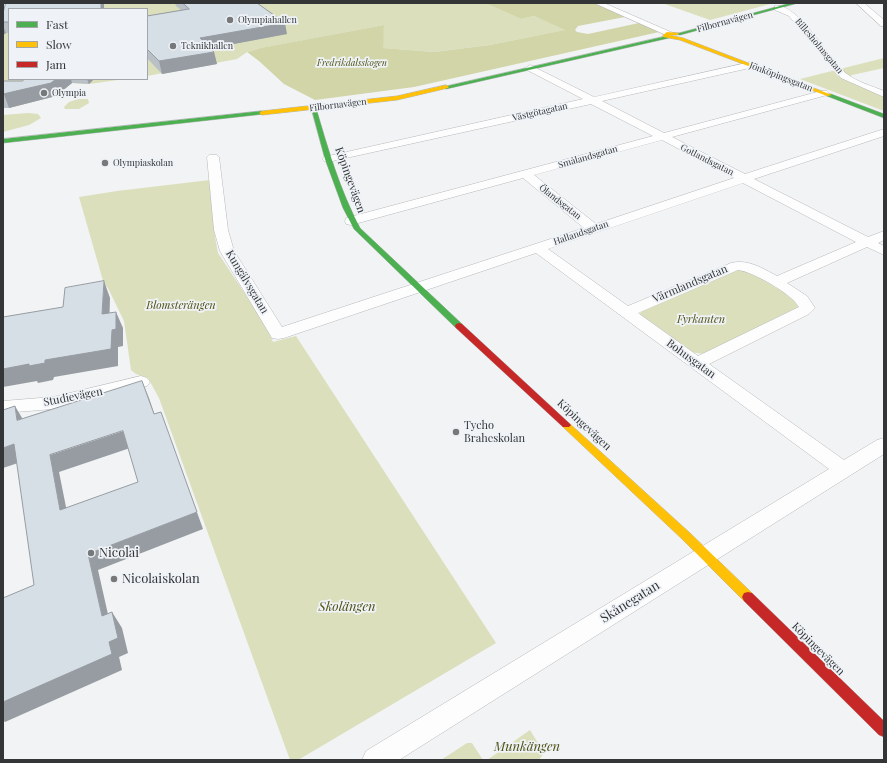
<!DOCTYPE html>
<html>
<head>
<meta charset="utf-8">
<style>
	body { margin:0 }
	#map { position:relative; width:887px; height:763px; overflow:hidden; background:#f1f3f5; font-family:"Playfair Display",serif }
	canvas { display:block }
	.frame { position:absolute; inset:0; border:4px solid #333537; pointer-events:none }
	.legend { position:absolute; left:8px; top:8px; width:140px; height:72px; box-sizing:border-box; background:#eff3f7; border:1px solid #a4a7aa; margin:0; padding:5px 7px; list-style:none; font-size:12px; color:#333537 }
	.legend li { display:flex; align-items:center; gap:8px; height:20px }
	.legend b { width:20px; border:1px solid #a4a7aa }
</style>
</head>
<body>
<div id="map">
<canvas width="887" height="763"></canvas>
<div class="frame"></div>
<ul class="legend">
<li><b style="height:5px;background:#4caf50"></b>Fast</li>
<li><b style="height:5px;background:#ffc107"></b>Slow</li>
<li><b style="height:5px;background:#c62828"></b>Jam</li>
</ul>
</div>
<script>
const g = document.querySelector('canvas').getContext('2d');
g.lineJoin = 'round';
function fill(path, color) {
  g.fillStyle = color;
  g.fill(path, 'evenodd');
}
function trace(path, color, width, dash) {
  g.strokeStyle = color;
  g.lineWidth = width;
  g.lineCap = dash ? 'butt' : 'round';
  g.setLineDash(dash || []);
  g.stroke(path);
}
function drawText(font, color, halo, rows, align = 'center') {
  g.font = font + ' "Playfair Display",serif';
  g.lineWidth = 3.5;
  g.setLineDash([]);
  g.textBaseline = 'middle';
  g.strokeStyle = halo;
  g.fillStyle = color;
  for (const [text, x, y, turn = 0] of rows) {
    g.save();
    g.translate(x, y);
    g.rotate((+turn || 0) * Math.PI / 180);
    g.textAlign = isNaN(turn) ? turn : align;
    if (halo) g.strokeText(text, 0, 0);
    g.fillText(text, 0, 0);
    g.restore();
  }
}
fill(new Path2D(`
	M13 3H485L521 19 534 16 566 30 490 45 434 52 382 48 384 25 257 49 247 52 237 59 147 76V9H17Z
	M662 3H774L710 20Z
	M9 14V79H125L89 84 72 83 56 96 9 108H3V15Z
	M884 58V68L852 75 845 80 884 95V111L800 79Z
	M78 99H88L89 103 79 109H65L64 107 69 102Z
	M28 113 38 114 41 118 29 125 3 132V115Z
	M210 180 215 237 218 253 267 327 273 342 296 336 496 643 298 760H290L159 398 148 378 136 374 131 370 124 321 108 288 104 284 79 197 117 191Z
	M736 269 747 270 795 299 798 307 705 354 690 352 639 317 641 311Z
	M530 730 544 753 539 760H487Z
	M467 743H472L483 760H441Z`), '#dbdfbb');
fill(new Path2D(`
	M485 3H594L625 17 578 26 575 30 577 32 588 34 639 23 659 32 414 87 315 100 284 84 259 61 247 52 261 48 384 25 383 48 434 52 490 45 565 30 534 16 521 19Z`), '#d1d5a7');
const street = new Path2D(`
	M594 3H604L673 33 669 35H666Z
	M856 3H864L884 20V26H881Z
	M775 6C798 2 830 61 847 74 857 82 872 86 884 91V97L841 78 789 16 775 10Z
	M751 62 755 65 754 67 602 101 664 133 821 91H827L829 93 827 95 672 137 745 174 884 129V136L754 179 868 237 884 231V240L878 243 884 246V255L867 247 787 283 807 296 815 308 809 314 709 364 844 460 877 440 884 438V454L399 760H362L366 751 829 469 536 253 284 338 278 339 272 338 220 251 214 230 207 157 209 155H217L219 157 228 230 234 251 282 327 584 228 523 178 351 225 346 224 345 221 346 218 653 136 591 104 328 162 324 161 322 159 324 157 583 99 527 70 525 68 530 65 594 97ZM662 140 734 178 596 224 534 175ZM743 183 856 242 777 276C762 268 748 259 731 263L628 306 548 249ZM738 270C752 271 792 294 799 307L698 356 638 313Z
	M141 376 147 378 150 382 147 386 53 409 3 413V401L53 397Z`);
const fast = new Path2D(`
	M791 3H798L680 35 676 34Z
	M667 36 669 38 446 89 443 87Z
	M827 94H831L884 114V118L827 96Z
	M311 107 316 108C328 149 340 190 360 228L462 324 463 326 462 328H456L354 229 343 208 325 159Z
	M262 111 265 113 264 114 3 143V139Z`);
const slow = new Path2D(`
	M667 32 679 33 677 35H669L683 38 832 95 827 96 680 40 663 37V35Z
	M446 85 449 87 448 88 397 100 262 115 259 113 262 111 397 96Z
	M566 422 569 423 690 533 752 593 754 597 752 601 748 602 744 601 682 539 563 427 561 425 563 423Z`);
const jam = new Path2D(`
	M459 323 462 324 569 423 571 425 569 427H563L456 328 455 326 456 324Z
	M748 592 752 593 884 721V737L879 735 744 601 742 597 744 593Z`);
trace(street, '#b7b8ba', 1);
trace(fast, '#b7b8ba', 1);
trace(slow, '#b7b8ba', 1);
trace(jam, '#b7b8ba', 1);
fill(street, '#fdfdfe');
fill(fast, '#4caf50');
fill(slow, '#ffc107');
fill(jam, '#c62828');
fill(new Path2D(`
	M6 3H104V9H9V33H6L3 35V13Z
	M175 3H257L287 34 211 48 214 52 217 64 162 74 147 58V16L181 10 176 6Z
	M25 79H94L89 84 72 83 56 96 9 108H3V81H22Z`), '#b9c0c6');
fill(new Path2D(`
	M101 3H104V9H101Z
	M285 23 287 34 202 50 200 38Z
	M3 26 6 33 3 35Z
	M214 52 217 64 162 74 159 61Z
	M56 79H71L72 83 56 96 9 108 4 94Z
	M87 79H94L89 84Z
	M104 281 110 298 109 330 102 314Z
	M116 312 123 328V346L118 347V366L54 377 53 380 38 383 37 381 3 387V369L45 360 112 330Z
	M142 381 149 398 160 431 154 414Z
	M15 406 25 423 17 420Z
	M161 412 203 529 98 570 112 632 102 616 88 554 197 512Z
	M123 431 130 448 59 472 70 527 60 510 50 455Z
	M14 444 24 461 3 468V448Z
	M112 612 122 628 128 653 119 657 122 670 5 722 3 720V702L109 642Z`), '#969ca1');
const building = new Path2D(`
	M6 3H101V9H9V22H3V13Z
	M183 3H257L285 23 200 38 214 52 159 61 147 49V16L189 9Z
	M25 79H56L51 83 3 94V81H22Z
	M104 281 102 314 116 312V329L112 330 111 349 45 360V363L29 366V364L3 369V317L63 307 65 288Z
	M142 381 154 414 161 412 197 512 88 554 102 616 112 612 118 638 109 642 112 654 3 702V598L34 585 14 444 3 448V410L15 406 17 420ZM123 431 138 482 60 510 50 455Z`);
fill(building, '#d7dfe6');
trace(building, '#969ca1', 1);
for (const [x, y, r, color] of [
	[230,20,4,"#76787a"],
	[173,46,4,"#76787a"],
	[44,93,4,"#76787a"],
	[105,163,4,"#76787a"],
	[456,432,4,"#76787a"],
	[91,553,4,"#76787a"],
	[114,579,4,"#76787a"]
]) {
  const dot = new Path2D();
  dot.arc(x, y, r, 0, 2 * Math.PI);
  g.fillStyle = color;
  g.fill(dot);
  trace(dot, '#eff3f7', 1.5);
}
drawText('9px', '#333537', '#eff3f7', [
	["Olympiahallen",238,20],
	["Teknikhallen",181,46],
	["Olympia",52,93],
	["Olympiaskolan",113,163]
], 'left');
drawText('9px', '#333537', '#eff3f7', [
	["Filbornavägen",725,22,-15],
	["Billesholmsgatan",819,46,50],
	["Jönköpingsgatan",781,77,21],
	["Filbornavägen",338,105,-7],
	["Västgötagatan",540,112,-13],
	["Smålandsgatan",588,157,-16],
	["Gotlandsgatan",707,160,27],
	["Ölandsgatan",560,202,38],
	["Hallandsgatan",581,233,-19]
]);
drawText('italic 9px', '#4d5011', '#eff3f7', [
	["Fredrikdalsskogen",352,63]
]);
drawText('11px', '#333537', '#eff3f7', [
	["Köpingevägen",350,180,70],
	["Kungälvsgatan",247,282,59],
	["Värmlandsgatan",690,284,-23],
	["Bohusgatan",691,359,36],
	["Studievägen",73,397,-11],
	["Köpingevägen",584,425,43],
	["Köpingevägen",818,649,45]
]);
drawText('italic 11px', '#4d5011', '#eff3f7', [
	["Blomsterängen",181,306],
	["Fyrkanten",701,320]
]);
drawText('11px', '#333537', '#eff3f7', [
	["Tycho",464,426],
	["Braheskolan",464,439]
], 'left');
drawText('13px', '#333537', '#eff3f7', [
	["Nicolai",99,553],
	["Nicolaiskolan",122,579]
], 'left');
drawText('13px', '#333537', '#eff3f7', [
	["Skånegatan",630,602,-32]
]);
drawText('italic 13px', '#4d5011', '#eff3f7', [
	["Skolängen",347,607],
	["Munkängen",527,747]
]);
</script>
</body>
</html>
